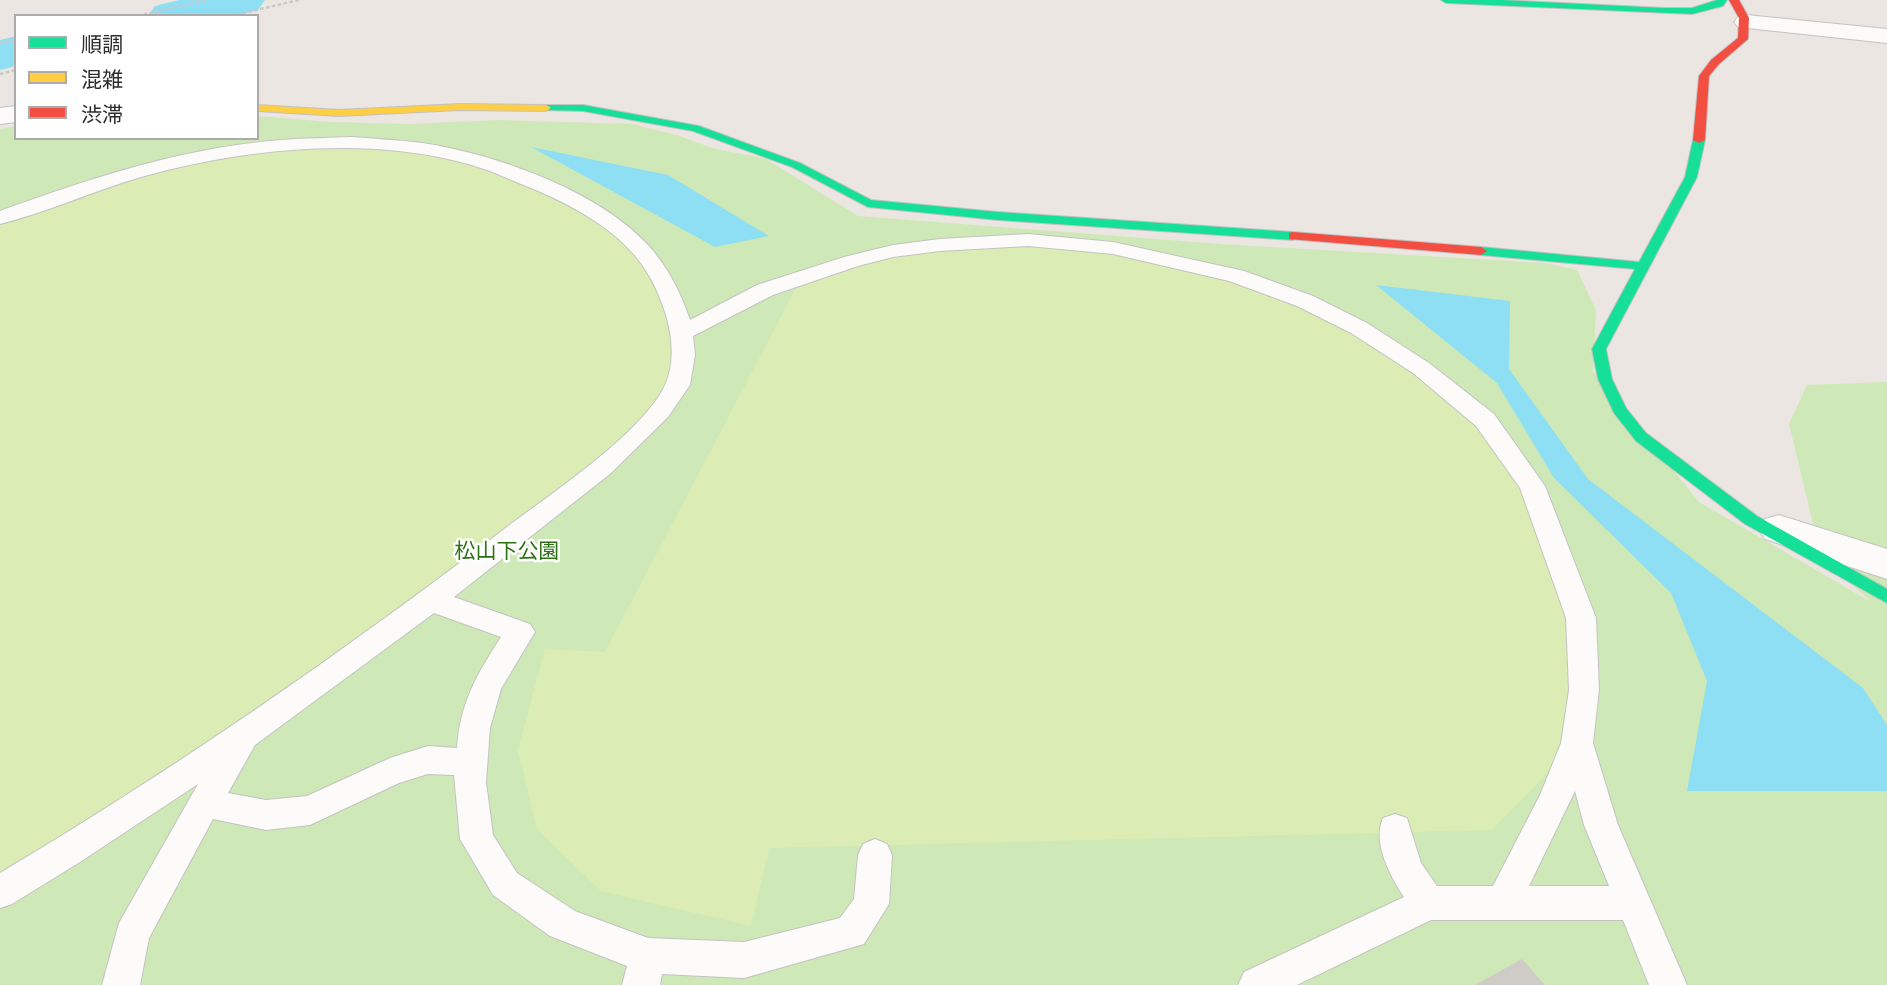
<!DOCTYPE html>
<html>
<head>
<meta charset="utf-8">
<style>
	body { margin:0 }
	#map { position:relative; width:1887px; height:985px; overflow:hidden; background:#ebe6e1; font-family:"Fira Sans Condensed","Noto Sans JP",sans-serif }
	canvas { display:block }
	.legend { position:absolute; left:14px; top:14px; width:245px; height:126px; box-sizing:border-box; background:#fff; border:2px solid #ababab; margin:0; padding:9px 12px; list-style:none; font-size:21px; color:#2c2c2c }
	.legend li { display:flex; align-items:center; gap:14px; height:35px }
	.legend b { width:35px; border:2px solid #ababab }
</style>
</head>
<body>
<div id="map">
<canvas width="1887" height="985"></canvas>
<ul class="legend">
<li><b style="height:9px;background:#16e098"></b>順調</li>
<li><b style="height:9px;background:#ffcf43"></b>混雑</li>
<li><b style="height:9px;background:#f24e42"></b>渋滞</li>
</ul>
</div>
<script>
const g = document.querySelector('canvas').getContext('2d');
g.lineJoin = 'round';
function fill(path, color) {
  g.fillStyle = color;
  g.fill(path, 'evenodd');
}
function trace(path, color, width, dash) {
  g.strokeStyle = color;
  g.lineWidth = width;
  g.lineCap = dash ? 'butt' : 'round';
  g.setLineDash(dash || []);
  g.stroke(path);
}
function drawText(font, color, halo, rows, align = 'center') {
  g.font = font + ' "Fira Sans Condensed","Noto Sans JP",sans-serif';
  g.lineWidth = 5;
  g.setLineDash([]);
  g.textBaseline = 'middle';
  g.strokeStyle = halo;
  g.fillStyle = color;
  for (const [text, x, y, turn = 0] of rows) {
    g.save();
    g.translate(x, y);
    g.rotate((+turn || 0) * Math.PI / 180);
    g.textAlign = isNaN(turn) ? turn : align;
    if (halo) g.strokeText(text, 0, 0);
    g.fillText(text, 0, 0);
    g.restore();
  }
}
fill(new Path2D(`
	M257 116 331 122 410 124 497 120 632 124 680 136 712 148 766 159 858 216 1221 244 1545 263 1577 270 1596 310 1593 371 1699 502 1871 602 1821 556 1789 424 1807 385 1887 382V985H0V129L16 126V138H257Z`), '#cee9b7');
fill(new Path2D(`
	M331 142 453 155 528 177 649 255 682 333 681 370 642 430 430 600 0 890V218L183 160Z
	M1070 243 1236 276 1322 309 1485 420 1532 486 1581 618 1577 743 1492 830 769 848 751 926 601 891 537 829 518 750 545 649 605 652 795 290 851 261 925 247Z`), '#dbedb4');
fill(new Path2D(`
	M531 147 668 175 769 236 715 247Z
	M1376 285 1510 301 1509 369 1588 479 1863 688 1887 725V791H1687L1707 681 1671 593 1554 478 1497 383Z`), '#8edff3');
fill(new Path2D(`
	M179 0H265L258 10 234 16H148L155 6Z
	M16 36V66L0 70V40Z`), '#8edff3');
fill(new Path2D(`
	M1522 959 1545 985H1475Z`), '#cfccc8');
const lane = new Path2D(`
	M352 137C375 139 399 140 422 143 495 154 597 190 648 245 668 267 681 293 690 320L757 285 844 257 893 245 940 239 1028 234 1113 242 1244 271 1313 296 1367 323 1429 363 1494 414 1545 486 1596 618 1599 690 1593 743 1618 825 1687 985H1649L1623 920H1431L1297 985H1238L1244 972 1404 897C1390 876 1372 842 1383 818L1395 814 1407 818 1421 863 1437 886H1493L1540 795 1561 743 1569 690 1566 618 1520 488 1476 426 1413 373 1351 333 1297 306 1229 281 1113 254 1028 246 940 251 893 257 858 266 773 295 693 336 695 355 690 385 668 417 611 473 454 597 530 624 535 632 501 689 490 728 486 782 493 835 517 873 575 911 648 938 744 942 840 918 854 899 858 855 863 844 875 839 887 844 892 855 889 904 864 944 744 978 662 974 660 985H622L627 966 550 936 493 895 460 839 454 775 428 774 399 783 310 825 266 830 213 819 149 938 140 985H102L119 923 198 784 80 862 12 904 0 908V873C175 769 342 653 503 530 550 494 627 444 659 396 683 361 669 313 651 279 627 235 580 209 536 190 520 184 505 177 490 171 383 133 248 147 141 177 93 191 48 212 0 224V211C91 178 185 147 282 140 305 138 329 138 352 137ZM434 613 501 637C477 674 460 703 457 748L428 746 390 758 307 796 266 800 228 793 255 745ZM1575 791 1584 825 1609 886H1529Z`);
const street = new Path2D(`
	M1746 15 1887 29V43L1738 27 1734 22 1738 17Z
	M16 106V122L0 124V108Z
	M1779 515 1887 549V579L1765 539 1759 529 1765 519Z`);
const fast = new Path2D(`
	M1441 0H1501L1664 8H1692L1717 0H1727L1723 6 1692 14 1446 3Z
	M546 105H583L699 126 800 163 871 200 998 212 1293 232 1299 236 1293 240 998 220 868 207 792 167 693 131 583 111 542 110 541 108Z
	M1699 137 1705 140 1697 177 1606 349 1612 379 1626 408 1646 433 1757 516 1887 589V603L1745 524 1636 441 1614 413 1598 379 1592 349 1635 269 1481 255 1475 251 1481 247 1639 262 1685 177 1693 140Z`);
const slow = new Path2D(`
	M460 104 546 105 551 108 546 111 460 110 339 116 257 111V105L339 110Z`);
const jam = new Path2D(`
	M1729 0H1739L1749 18 1748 39 1719 64 1709 76 1705 140 1699 143 1693 140 1699 76 1711 60 1738 38 1739 18Z
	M1293 232 1481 247 1487 251 1481 255 1289 239V233Z`);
trace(lane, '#c4c2c3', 2);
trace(street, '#c4c2c3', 2);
trace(fast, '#c4c2c3', 2);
trace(slow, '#c4c2c3', 2);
trace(jam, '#c4c2c3', 2);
trace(new Path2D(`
	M138 16 205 0
	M231 16 299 0
	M0 43 16 40
	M0 74 16 70`), '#c8c8c7', 2.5, [3.5, 2.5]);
fill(lane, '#fcfbfa');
fill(street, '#fcfbfa');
fill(fast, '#16e098');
fill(slow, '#ffcf43');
fill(jam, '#f24e42');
drawText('21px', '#2c7213', '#fff', [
	["松山下公園",507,552]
]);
</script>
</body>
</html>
